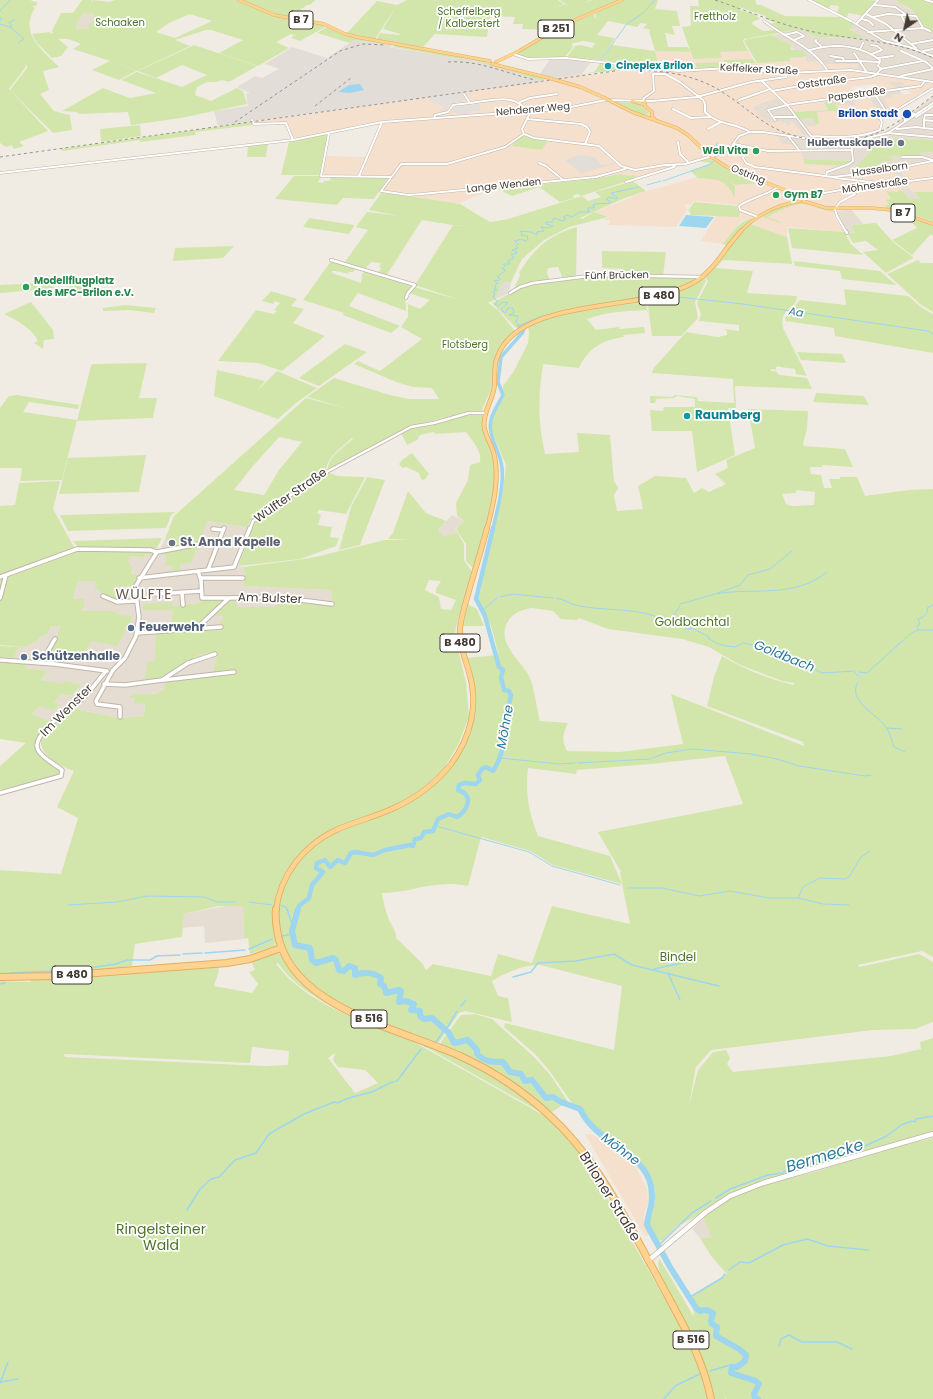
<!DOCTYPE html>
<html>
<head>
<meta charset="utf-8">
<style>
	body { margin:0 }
	#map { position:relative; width:933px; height:1399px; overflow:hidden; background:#f1ece3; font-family:Poppins,sans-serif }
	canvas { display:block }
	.north { position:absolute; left:885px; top:8px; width:40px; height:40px; -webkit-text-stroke:3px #fff; paint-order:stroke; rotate:214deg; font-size:11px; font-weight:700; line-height:16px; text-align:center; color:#433b33 }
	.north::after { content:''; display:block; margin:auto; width:14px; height:18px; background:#433b33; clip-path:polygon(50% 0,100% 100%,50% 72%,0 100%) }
</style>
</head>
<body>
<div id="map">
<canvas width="933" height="1399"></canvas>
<div class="north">N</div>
</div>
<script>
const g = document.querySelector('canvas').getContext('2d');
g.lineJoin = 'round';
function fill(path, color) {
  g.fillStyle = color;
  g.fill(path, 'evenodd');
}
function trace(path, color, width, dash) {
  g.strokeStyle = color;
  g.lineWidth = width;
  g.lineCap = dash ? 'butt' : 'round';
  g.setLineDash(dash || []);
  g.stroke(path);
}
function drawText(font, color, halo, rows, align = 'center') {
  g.font = font + ' Poppins,sans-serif';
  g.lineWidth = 3.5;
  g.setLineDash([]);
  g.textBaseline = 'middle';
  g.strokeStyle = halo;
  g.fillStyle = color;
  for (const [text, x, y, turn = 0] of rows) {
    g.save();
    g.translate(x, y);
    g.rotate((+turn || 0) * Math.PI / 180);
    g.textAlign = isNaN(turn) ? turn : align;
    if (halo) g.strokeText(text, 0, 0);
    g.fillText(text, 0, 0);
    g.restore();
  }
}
fill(new Path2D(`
	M879 0H897L904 6 912 10 933 32V83L827 70 807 62 804 56 790 47 793 46 771 35 781 34 779 32 800 29 816 37 852 38 862 37 848 28 852 25H859L857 24Z
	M84 13H92L95 17 94 21 90 28 76 29 78 21Z
	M889 82H903L908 88 899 90 902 94 892 95 893 98 889 106 892 112 888 115H880L867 94 896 89Z
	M854 96 858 101 856 105H835L833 102 824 103 822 100Z
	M777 97 797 119 813 118 816 126 810 136 803 135 792 122 791 125H787L785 123 777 122 768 123 755 113 753 109 754 106Z
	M933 97V140L891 139 918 153 933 152V161H927L871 172 844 174 833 177 827 174V173L852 161 803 159 801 151 797 150 792 144H782L775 135 851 141 887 133 885 131 900 124 897 122Z
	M900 183H905L920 199H910L900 189 903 187Z
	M851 209 863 224 852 225 856 232 847 233 838 217 837 211Z
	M452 515 464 521 455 529 458 533 443 537 438 530Z
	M207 521 251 527 238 566 243 567 245 576 243 586 332 590 333 605 277 599 275 607H236L212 616H224L223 621 218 631H210V629L184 665 201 654 218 652 212 676 164 688 161 692 147 695H132L145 704 144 716 119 718 80 710 75 708 56 724 32 714 40 706 44 707 60 704 54 702 61 694 72 696 81 685H63L41 680 47 671 25 668 27 663 0 661V657L14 658 19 647 0 645 25 647 37 641 40 637 48 633 51 625 60 626 56 639 54 658 85 662 92 654 86 650 92 641 118 615 110 611H80L73 599 78 581H97L114 589 115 587 134 586 139 576 132 574 131 572 133 567H130L128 563 130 556 144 558 146 555 160 549 165 539 177 540V547L163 552 167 559 180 564ZM201 600 224 601 171 629 173 610H143L172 602V606L200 603Z
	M230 905 243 906 244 939 205 943 204 926 182 928 184 914Z
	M703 1218 713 1237 700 1238 692 1229Z`), '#e5ddd1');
fill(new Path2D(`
	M670 50V52H690L692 59 722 58 720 52 749 51 753 59 695 64 709 68 751 69 749 63 790 61 789 58 804 57 807 62 821 61 827 70 875 73 933 83V88L922 92 892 112 883 98H892L891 95 900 94H913L909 92 908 88 903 82H890L896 89 883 91 875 84 850 87 857 96 867 94 880 115 879 129 875 133 852 138 851 141 819 142 788 136 776 135 782 144H792L797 150 801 151 804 164 844 166 825 172 824 175 829 178 871 173 933 163V192H914L905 183H901L904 187 901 188 897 192 886 191 892 199 886 201 890 205H885L886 208 862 207 833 208 835 218 844 232 787 227V237L750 224 756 219 753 218 744 220 739 224 723 244 701 241 716 216 740 211 737 209 738 205 693 201 690 205 686 204 684 207 688 209 676 227 608 225 611 220H603L609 217 595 212 644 192 697 177 698 178 729 180 735 185 761 183 734 172 711 159 697 161 643 178H637L621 174 599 178 495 188 458 204 381 192 392 176 322 175 325 156 368 157 383 124 381 122 362 124 299 139 293 137 287 122 260 125 253 122 551 80 557 78 582 74 583 76 627 71 660 73 655 51ZM854 96 858 101H853L855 105H835L841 113 835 111 816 112 819 124H815L816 126H802L809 136 803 135 792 122H789L791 125H787L780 121 768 123 756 113 758 112 753 109 754 106 767 100 768 101 777 97 797 119 793 112 828 110 822 101Z
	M825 64H857L860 70 828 69Z
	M585 1134H591L607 1143 636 1167 647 1189 648 1203 643 1218 645 1225 650 1234 645 1237Z`), '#f4e0cd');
fill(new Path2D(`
	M354 40 392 45 390 47 454 58 469 59 540 79 541 82 218 126 214 111 248 106 246 94 250 93 237 87 255 76 262 78 279 69 265 64 292 47 327 58Z
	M550 59 592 61 582 74 557 78 540 74Z
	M580 155 595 157 601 165 615 163 616 164 581 173 565 160Z
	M504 282H511L509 293 496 299 500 287Z`), '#e3ddd8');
fill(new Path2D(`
	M0 0H30L38 3 36 6H32L35 8C19 33 42 50 59 67L43 71 49 90 40 94 54 111 70 115 72 130 53 133 10 90 27 68 26 63 25 68 9 89 48 131 19 142 24 146 14 149 12 146 13 145 6 147 0 143Z
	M82 0H92L91 3 93 0 110 2 115 0H238L272 15 327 26 300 41 291 38 294 35 291 34 276 42 289 48 258 66 219 53 243 40 211 30H206L175 40 190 46 137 71 113 62 136 71 119 80 92 70 110 61 73 49 81 44C72 40 68 38 58 39L68 47 61 56 52 58 37 43 32 34 49 32 53 34 52 31 61 13H73ZM87 9V13H92L95 17 93 21 88 24 90 28 76 29 78 21 84 13H87ZM190 14 212 21 175 38 156 32 169 23Z
	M243 0H316L310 5H307L300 10 302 11 293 18 270 12Z
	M407 0H558L564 4 556 8 566 4 577 12 560 0H590L584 3 592 0H621L551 30 522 29 523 24H513L515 17 490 16 487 37 435 34 423 47 376 40 380 33 399 35 400 34 383 29 397 5 375 39 347 33 377 1 397 5Z
	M625 0H658L655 9 677 11 680 26H672L675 35 656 31 665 33 668 47H688L690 52 655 51 649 31 651 30 643 28 647 24 641 23 637 27 608 21 597 35 615 38 601 60 567 57 575 46 581 45 592 48 595 43 584 41 573 43 571 45 574 46 565 57 526 58 516 54 560 27 594 14 595 18 601 20 596 18 595 13Z
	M698 0H755L757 5H761L785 16 843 17 857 25H852L853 28 849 29 863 37 852 38 816 37 800 29 779 32 770 24 776 22 768 20 765 16 736 6 740 8 739 10 754 14 760 19 754 21 752 24 763 31 774 30 779 33 744 39 743 41 748 51 720 52 722 58 693 59 682 27 691 26 690 6H699Z
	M810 0H869L877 1 864 16 848 13 847 18 834 13 838 11 839 6 831 5 830 7 826 9Z
	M896 0H923L933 3V32C920 25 922 21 913 11 909 7 901 5 896 0Z
	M329 26 342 33 392 45 354 40 350 43 317 33Z
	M771 35 793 46 790 47 792 50H802L806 56H804V57L789 58 791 61 757 63 744 41 747 39Z
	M194 45 257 66 229 82 222 80 217 82H207L197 87 195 95 211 101 237 88 243 91 247 104 181 118 131 125 128 112 79 114 76 112 62 111 103 88 130 98 156 93 121 80 137 72 182 87 207 75 182 65 156 78 138 71Z
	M395 45 483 61 509 70 550 79 540 80 469 59 454 58 394 47Z
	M612 45 655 51 659 68 602 60Z
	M753 59 756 63H749L750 69 730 68 698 70 695 63 724 62V60Z
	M601 62 659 70H622L582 74 594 72Z
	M611 101 639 103 649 113C641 118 620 105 611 101Z
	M833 102 842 113 835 111 817 112 819 124H815L813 118 798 119 793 112 828 110 824 103Z
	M251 122 253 125 195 132 196 135 140 142V140L62 151 61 149Z
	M140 125 141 136 101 142 100 129Z
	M328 134 321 175H281L289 142Z
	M522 135H524L548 140 542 150 512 146 517 139Z
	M877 138 933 140V152L919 153 920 156H877L892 157 893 161H881L886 169C872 173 868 170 856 166L867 156Z
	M268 144 266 157H247L248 146Z
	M709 159 734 172 761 183 735 185 731 181 735 187V198C724 177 719 180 696 178L697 177 690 171 712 163 697 161Z
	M803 159 852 161 844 166 804 164Z
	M621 174 629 176 633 175 637 178 581 196 578 194 573 195 574 198 560 202 539 187 512 196 498 189 599 178Z
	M294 176H322L318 182 323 183 324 181H330L331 176 388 178 374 199 343 198 337 205 275 199Z
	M633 181 646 191 625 198 580 218 582 219 594 212 608 217 569 227 544 240 522 259 511 282H504L500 287 496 299 488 303 498 310 515 331C492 352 495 356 493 386H491C491 395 483 403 482 412 482 432 494 449 494 468 496 501 483 536 474 567H472L466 561V544L456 529 464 521 457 516 456 503 468 480 470 465 480 462C482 451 472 440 466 432L436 434 433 432 420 435 417 440 407 445 401 433 414 427 450 419 443 418 407 428 377 445 328 469C328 457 344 447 353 439L352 438C340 449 329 455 325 471L254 518 250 521 248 527 207 521 199 543 177 547 176 540 165 539 174 516 306 398 349 409 307 397 334 378 390 395 409 399H439L432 388 413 387 396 382 354 364 358 361 380 371 422 339 401 327 408 317V304L420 309 430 300 409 293 414 287 460 300 415 285 453 225 462 226 471 225 459 226 409 218 422 220 386 276 378 273 381 268 379 267 381 263 371 262 365 269 344 263 368 230 356 227 367 212 399 216 369 210 382 192 460 204 490 222 473 225 508 219 582 196 588 201 601 197 595 192ZM279 437 302 442 279 470 264 495 234 490 253 466Z
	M900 189 910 199H920L914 192H933V222L908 213 886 208 885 205H889L886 200 891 199 886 191 897 192Z
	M800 201 815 207 833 210 834 212C825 211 809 204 803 204 790 205 778 211 767 217L781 222 780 223 763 217C767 209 790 204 800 201Z
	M694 202 737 206V209L740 212 739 217 690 215V212L688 211Z
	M903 214 933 225V235H930L912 255 892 240 917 228Z
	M309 218 354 225V226L349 234 303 227Z
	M754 218 738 232 710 268 726 245 723 244C732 233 739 220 754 218Z
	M876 223 893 242 913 257V258L886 273 863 252 878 250 866 241 853 243 847 233 855 232 852 225Z
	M750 224 787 237 792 264 723 260 716 268 753 271 747 293 797 296C797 310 779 307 783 328L807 376 796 374 795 369 780 367V366L776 367V370L771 369V371H776L779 375 807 378 812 389 735 386 736 408H728L735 455 697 472 692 431H652L650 410 663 411 664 407H695V399L677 396 674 398 656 399 655 403H650V396L672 397 675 395 697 397 698 401 734 403 733 379 652 373 653 369 686 332 718 337 727 335V331L724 329 739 331V325L699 321 701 314 697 303 708 281 705 277 719 263 732 243Z
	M577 227 576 277 563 279 558 267 548 268 547 273 550 280 541 281 514 289 520 275 519 273C534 249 548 235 577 227Z
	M788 228 844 232 851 244 863 255 792 248Z
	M234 246 223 258 173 261 175 248Z
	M602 251 666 252 663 276 705 279 706 281 695 302 698 318 681 336H652L647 299 580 309 533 321 517 329 492 303 520 288 533 284 587 276 626 274 622 269 602 268Z
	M918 260 921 263H933V312L920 304 887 274Z
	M331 261 356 268 353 272H348L349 274 335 271H332V273L361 283 362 274 365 271 413 285 405 295 406 311 358 293 349 306 400 326 391 333 343 315 344 313 303 300Z
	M794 261 880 271 896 285 842 279 840 271 795 266Z
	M42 283 56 288 0 293V285Z
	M94 284V289L62 294H60L57 288Z
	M844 289 908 296 922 308 933 314V353L835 336 834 328 785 321 786 316 800 300 846 305Z
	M271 291 297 299 291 306 304 309 293 323 325 336 282 371 258 363 218 361 256 310 274 314 277 311 274 310 280 303 275 301 273 304 262 301Z
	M645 300 648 313 646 310C626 311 606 312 587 319L596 330 619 327 620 329 644 327 645 333 623 335 624 337C603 340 588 348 579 368L543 364C538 400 538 419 545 454L579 452 577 433 610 435 614 481 618 488 614 495 617 511 643 509 638 486 655 476 686 478 694 493 702 488 709 492 726 484 715 474 728 468 726 460 755 448 748 409 808 411 807 429 803 444 804 446 845 449 853 467 822 465V467H810L811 474 821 475 824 488H832L829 479H840V477H857L865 496 909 490 933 489V957L922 951 858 965 859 967 919 954 933 962V1022L915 1029 873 1030 711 1050 696 1067 689 1105 698 1070 713 1052 726 1050 730 1058 727 1064 733 1072 891 1056 921 1049 920 1042 933 1038V1132L729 1194 701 1214 676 1227 663 1240 659 1241 649 1224C650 1219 652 1216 653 1212 665 1166 626 1151 596 1129 585 1121 587 1108 574 1106L551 1073 536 1055 504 1027 505 1023 614 1050 622 986 540 965C524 964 505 973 492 981L498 996 508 998 512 1022 465 1011 459 1013 439 1042H435L350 1009 333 1001 306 979 285 950 278 925 279 901 287 879 300 860 317 844 333 834 386 814 414 799 459 754 475 708 467 658 498 655C496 641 492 627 486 614 484 609 479 607 478 601L503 491 506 465 492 432 490 418 502 399 503 386 514 371 528 343 529 333 528 326C564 309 606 306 645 300ZM796 490 815 492 814 505 792 506 786 504 782 494 796 493ZM532 608 553 611 561 619 577 620 579 618 608 629 682 639 709 647 738 664 782 681 795 683 793 685C769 679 743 669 722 656L714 677 707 706 803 742 804 746 671 694 683 744 620 752 567 751C561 740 563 733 568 723L540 721C537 710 534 685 529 676 520 659 497 644 507 623 512 613 521 610 532 608ZM725 756 743 804 598 832 621 872 620 873 630 924 552 906 532 963 498 954 491 976 433 964 426 970 422 963 396 938C397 931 390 924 388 917 385 909 383 901 382 893 412 893 435 879 468 886L481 837 530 851 553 865 622 884 610 856 538 836C529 813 525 793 528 768L576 774 577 770 651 764Z
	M31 302 53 330 54 339 44 340 43 349 34 343 38 341C33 329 16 320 4 314Z
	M125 305 156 308 154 313 129 310 103 311V308Z
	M345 344 367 352 319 386 299 378Z
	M797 352 842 354 846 363 801 360Z
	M147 363 139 398H157L153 418 77 421 91 366 93 364Z
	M217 370 265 381 257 391 277 371 317 388 296 403 278 419 214 396Z
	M816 393 864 396 869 405 813 402Z
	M17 395 79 405 78 409 29 402 23 412 77 420 62 480 20 481 22 468H0V408L9 396Z
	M412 453 429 474 424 480 421 479 419 473 406 467 402 468 399 464 402 460Z
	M146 455 139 492 59 494 68 458Z
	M328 472 337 476 365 477 346 514 319 510 317 513 321 515 318 525 332 527 330 537 339 538 336 546 300 559 238 566 254 522 318 477Z
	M367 477 385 480 360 545 339 550 351 507Z
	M58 481 60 482 53 509 75 549 0 576V506L15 505 19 483H20Z
	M408 491 426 513 446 521 438 530 443 536 458 533 464 544V560L472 572 456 626 455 636 466 683 469 717 458 745 442 771 418 792 388 809 346 825 299 855 285 873 276 894 273 918 276 942 275 946 250 954 248 938 244 939 243 906H219L184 914 182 937 135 944 132 966 111 970 218 966 219 971 214 986 252 993 258 984 249 972 255 970 252 963H245L278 953 280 954C295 982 315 996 343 1010L342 1011C318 999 294 986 278 963L276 964 289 979 308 994 334 1009 358 1020 416 1043 550 1119 560 1130 573 1144 593 1173 690 1343 705 1385 707 1399H0V981L31 982 29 975 0 976V870L61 874 78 818 57 807 74 771C62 767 38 755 41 739L47 731 75 707 80 710 119 718 144 716 145 704 134 703 135 698H130L132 694C140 695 161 696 164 688 165 686 165 683 165 681L212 676 218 652 201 654 163 678 145 681 147 662 155 661 156 632 210 629 211 631H218L220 621H223V616H211L229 600 237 598V607H275L278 598 333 605 331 590 243 586 245 576 243 567 311 558 385 540H410L388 539 393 533ZM429 580 441 581 436 589V593L456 600 451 610 441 609 439 597 425 590ZM252 1047 289 1051 288 1065 265 1066 65 1057 64 1054 250 1063ZM335 1053 333 1060 338 1067 365 1070 378 1083 355 1093 328 1058Z
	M175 512 171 515 166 528 68 531 60 515Z
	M162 538 157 548 78 547 73 541Z
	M198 545 191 563 180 564V572L172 573V565L165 566 167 559 163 552Z
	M76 551H149L155 553 154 556 146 555 144 558 130 556 128 563H130V567H133L131 573 132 574 139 575 134 586 115 587 114 589 118 591 116 601 108 598 95 587 96 581H78L73 599H84V606L81 611H110L116 612 119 615 132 616 130 624 117 646 92 641 86 650 93 654 85 662 54 658 51 663 43 662 56 639 60 626H51L48 633 40 637 37 641 25 647 0 645V578Z
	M222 599V601L224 600 196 628 170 629 173 610H143L144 604 172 602V606L200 603 201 600Z
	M467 604 477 609 484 626H462Z
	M0 646 19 647 14 658 0 657Z
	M0 661 27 663 25 668 47 671 41 680 63 684 65 681 81 685 72 696 61 694 54 702 60 704 53 711 40 706 32 714 52 722 41 731 35 748 40 756 60 771V775L3 790 0 789V766L26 743 0 739Z
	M475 1014 492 1019 534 1057 551 1076 568 1102 550 1113 543 1105 441 1045V1042L461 1015Z
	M426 1044 488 1073 517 1092 544 1114 424 1046Z
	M933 1138V1399H726V1397L725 1399H714L695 1345 660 1275 658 1264 659 1258 694 1317 692 1295 727 1274 711 1256 700 1238 712 1237 703 1218C734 1187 781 1182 821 1170 836 1165 852 1159 867 1154 889 1148 911 1143 933 1138Z`), '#d2e6ab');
fill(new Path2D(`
	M460 93 466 101 449 105 444 112 441 111 445 105 443 106 433 103 429 98Z
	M479 104 481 111H468L471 113 459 114 451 112 456 107Z
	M899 170 907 180 884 183H880L877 180 899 176 894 171Z`), '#e2dfdc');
fill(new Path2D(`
	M358 84H360L364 90 350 93 338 92 349 85Z
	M686 215 714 217 706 228 679 226Z`), '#9ed6ef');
trace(new Path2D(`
	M0 11 10 0
	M0 17 2 19 0 21
	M0 24 10 27 24 39 18 43
	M627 24 643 13 655 0
	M10 27 12 26 9 23 14 20
	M601 60 626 25
	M715 152 717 143
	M663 181 711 164 713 161
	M647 185 661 181
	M659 297 669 296 743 304 928 331 933 334
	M617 301 656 294
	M569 310 539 317 519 326 516 322 518 316 509 315 514 313 513 308H508L505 313 501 309 508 303 503 302 498 306 495 304 498 302 493 297 495 294 493 292 497 290 494 289 496 287 495 285 498 283 494 281 500 280V278L497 277 506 270 502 269 505 266 503 264H510L508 261 514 258 511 254H516L517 252 512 250 518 248 516 246 518 244 515 241 521 239 525 241 528 239 527 236 521 235 522 234 520 231 531 232 537 235V232L544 231 541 227 548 228 553 226 546 224V222H552L554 218 563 221 566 219 563 217 567 215 572 217 579 212H589L588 208H594L593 205C599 202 605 205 611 202L606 199 610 197 616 199 618 198 611 193 639 187
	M718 593 740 585 748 575 770 569 792 551
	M500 597 513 594 553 598
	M556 598C565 599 571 605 579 606 613 612 643 606 674 625L677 624 686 629 692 628 709 637 708 638 716 643 726 646 735 647 743 643 752 645 756 644 758 646 757 648 759 649 794 659 822 673 855 671
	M680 604C692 601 704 597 715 594 754 587 794 599 827 572
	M483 610 497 598
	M669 622 680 606
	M918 630H933
	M854 672 859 677
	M859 672 867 673 910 634 918 630 917 626 920 624 918 619 923 617 928 611 927 608 933 605
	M858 682C846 702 879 714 887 729 890 734 892 741 894 747L905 752
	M887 728 902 729
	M500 758 559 764 575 763
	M578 763 650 759 666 753 692 749 751 754 777 759 799 766 865 776 871 775
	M436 826 529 852 552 866 620 885
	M628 888H662L699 896 730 891 769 898H798L823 904 849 905
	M798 898 803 887 820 878 845 879 849 877 861 857 870 851
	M249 902 272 905
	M68 905 117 902 147 896 204 897 218 902H235
	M280 905 286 907 287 910`), '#9ed6ef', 1);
trace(new Path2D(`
	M287 909 293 927
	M282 936 292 934
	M249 949 272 939
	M205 953 245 950
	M183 954 202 953
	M654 969 691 961
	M11 973 75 970 116 964 127 960H150L157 956 180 955
	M668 973 680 1000
	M513 977 531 972 538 963 576 961 614 954 632 965 719 986
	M0 984 5 983
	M461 1006 466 1000
	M446 1030 457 1011
	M436 1042 445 1029
	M425 1046 432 1048
	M716 1198 730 1189 768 1175 782 1173 800 1165 858 1149 887 1136 901 1125 912 1121 915 1122 916 1119 933 1116
	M187 1210 200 1189 211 1179 219 1177 235 1160 256 1153 269 1134 304 1114 334 1102 338 1103C351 1095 361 1096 374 1091 383 1087 387 1083 397 1081L421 1049
	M659 1245 692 1213 711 1201
	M729 1270 740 1262 749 1263 783 1245 807 1239 828 1246 868 1250
	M690 1297 722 1278 725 1274
	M779 1346 781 1339 789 1335 802 1342H837L852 1349
	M710 1371 730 1365 734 1367
	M1 1382 18 1379
	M0 1383 8 1362
	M664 1399 675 1386 700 1374`), '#9ed6ef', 1.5);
trace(new Path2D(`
	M493 529C497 510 504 488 502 468 501 452 487 436 491 420 493 411 499 403 503 395L498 382 501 357 523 332 524 328 519 326`), '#9ed6ef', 3.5);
trace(new Path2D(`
	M298 910 299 906 309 898 312 885 323 872 316 868 317 863 325 860 330 867 338 860 345 863 351 853 355 852 373 855 385 850 410 845 413 846 415 839 421 838 424 832 433 831 438 819 449 814 457 817C463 814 472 802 466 795 465 793 461 791 458 790L459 785 464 783 476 784 480 780 478 775 482 769 486 767 493 771C508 748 505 721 511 695L509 691 504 690 501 677 503 670 499 667 485 616 476 599 493 528`), '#9ed6ef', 4.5);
trace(new Path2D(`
	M298 909 292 931 295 945 310 948 312 960 316 963 333 958 336 960 339 970 344 971 349 966 355 968V975C363 972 374 972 381 978L380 984 384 986 386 993 399 990 401 991 399 1002 406 1001 414 1004 411 1010 420 1011V1016L424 1019 432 1018 449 1033 454 1043 468 1040 477 1050V1054C485 1062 492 1062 503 1062L510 1072 521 1074 525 1081 532 1080 546 1098 553 1097 561 1102 580 1109C597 1145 644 1151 651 1186 652 1194 653 1202 650 1210 649 1215 647 1220 647 1225L670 1267 696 1308 700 1311 706 1310 713 1313 711 1321 712 1324 717 1327 716 1336 739 1349 746 1355 745 1361 737 1367H732L731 1373 756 1381 759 1384 754 1394 755 1398 758 1399`), '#9ed6ef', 6);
const minorFar3 = new Path2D(`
	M809 0 851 21 884 41 909 47 933 56
	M925 0 933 2
	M875 5 895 7 905 14 903 15
	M866 14 886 24 916 48
	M901 15 908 29
	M873 17 888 14 916 16 923 28
	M862 19 869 21 873 25
	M764 21C785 38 812 46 827 70
	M856 24 878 0
	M868 32 923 28 930 31
	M784 35 797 32 804 36 794 40
	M816 40 815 41 821 46
	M911 44 933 40
	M871 45 877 46 882 50 872 54
	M860 49 863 43
	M810 50C835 43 859 45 880 60L878 66 882 69
	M901 51 926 62 933 68
	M923 51 933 49
	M854 53 866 71
	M513 54 528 59 566 58 678 71 728 68 787 73 851 70 933 82
	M830 56 843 58 844 61
	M878 58 893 56
	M836 61H860
	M859 61 880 62
	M880 69 923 61
	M901 76 933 69
	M762 81 787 105 811 136C835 137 858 139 880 130
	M772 91 811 84 870 77 876 75 880 70
	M874 93 887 113 890 114
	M464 94 470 103C491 101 518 91 529 115L522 129 524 134 534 138 599 146 621 166 635 170 665 165 685 164 719 154 731 147 739 136 750 132H763L829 142 858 140 888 133 933 137
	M739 100 770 89
	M643 101 644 98 654 91 653 74H665L680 82 703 100 705 104V112C717 125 736 123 750 132
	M520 102 530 98 557 94
	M786 105 921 86 925 81
	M673 109 691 118 710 117
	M878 115 882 117 878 118Z
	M773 117H796
	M882 117 895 111 933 88
	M916 117 933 106
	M434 118 435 115 448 112 453 105 470 103
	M880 118 882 122 880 130
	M527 119 581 124 587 127 590 132 585 144
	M252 120 254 124 286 123 293 140
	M775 120 768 110 787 105
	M924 120 925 115H933
	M905 121V118L914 114
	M924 128V120L933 121
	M708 129 721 122
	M897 129 916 127 933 129
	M329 133 321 176 391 177
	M888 133 933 103
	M524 134 505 147 447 164H401L381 191 408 195 422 194 596 177 625 169
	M788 136 799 150
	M678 142 680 154 689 163
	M734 144 768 151 852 150
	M748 147 743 158 746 163 755 167 833 177 877 172 933 161
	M902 157H922L932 160
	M539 163 546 166 563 180
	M0 173 293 140 382 122 561 109 606 100 652 101 697 97 751 82 786 77 787 73
	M359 176 382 122
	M826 176 827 172 849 164 853 161 851 141
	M836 178 880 183
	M626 182 674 167 676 164
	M803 197 846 189 933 178
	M758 217 740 210 739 206C750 198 765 196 778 187
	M846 232 837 216 835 209 840 202 855 194`);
const minorFar2 = new Path2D(`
	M846 231 847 233
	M331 260 415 285 408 293 406 298
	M510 293 520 287 533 283 597 275 703 277
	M213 529H215
	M250 529 253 521 319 476 411 427 434 423 469 413H485`);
const minorFar1 = new Path2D(`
	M213 529 223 530
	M157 552 199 544H218
	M208 570 224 528
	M198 571 201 580 202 598H229
	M0 577 77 549 150 550 157 552
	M139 578 234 567 250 528
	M201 578H243
	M182 593 183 605
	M156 594 201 591
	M103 596 117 602 135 601
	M0 598 6 575
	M196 629 229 598 276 597 332 604
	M137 633 221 627
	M0 660 55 664 107 671
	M41 663 55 639
	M164 680 234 672
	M104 684 125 685 162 680 188 663 215 654
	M120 717V707L97 704 96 701 113 670 125 658 136 636 139 617 135 587 157 552
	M0 793 61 776 62 770C55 764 36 755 37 745 38 729 71 709 82 699 91 691 98 680 106 671`);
const minor = new Path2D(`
	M648 1261 706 1212 730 1196 763 1183 933 1134`);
const majorFar3 = new Path2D(`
	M239 0 274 15 324 24 345 34 357 37 490 61
	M496 62 519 51 563 25 622 0
	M492 64 549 78
	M556 80 580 87 605 98
	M632 101 643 104
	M645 101V106L652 112V117L655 119
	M612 102 632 112 677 128 688 135 711 157 727 167 802 197
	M803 201 826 208H871L892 210 933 224
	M740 232C756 215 777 205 800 201`);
const majorFar2 = new Path2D(`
	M487 529C493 506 500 478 494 454 492 445 485 436 484 426 483 412 492 401 494 388 496 378 493 368 497 358 512 312 590 308 630 301 650 298 670 294 689 285 713 274 723 250 741 231`);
const majorFar1 = new Path2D(`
	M276 910C280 876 303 846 334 831 353 822 375 817 394 808 416 798 436 783 451 764 471 737 479 704 469 672 465 658 459 643 460 628 461 618 464 608 467 598 473 575 481 552 487 528`);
const major = new Path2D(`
	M276 909C275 916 276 923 277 930 288 1008 399 1028 460 1056 493 1071 522 1090 549 1115 597 1158 626 1220 657 1276 678 1316 702 1354 711 1399
	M0 977 57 976 227 963 250 959 281 948`);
trace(minorFar3, '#c0b5a9', 3);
trace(minorFar2, '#c0b5a9', 4);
trace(minorFar1, '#c0b5a9', 5.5);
trace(minor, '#c0b5a9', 6);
trace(majorFar3, '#e3ae60', 3.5);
trace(majorFar2, '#e3ae60', 5);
trace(majorFar1, '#e3ae60', 6);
trace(major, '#e3ae60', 8);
trace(minorFar3, '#fff', 2);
trace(minorFar2, '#fff', 2.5);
trace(minorFar1, '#fff', 3.5);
trace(minor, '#fff', 4.5);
trace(majorFar3, '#fed390', 2.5);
trace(majorFar2, '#fed390', 3.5);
trace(majorFar1, '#fed390', 4.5);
trace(major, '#fed390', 6);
trace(new Path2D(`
	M715 0C748 11 780 25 814 32 855 40 895 40 933 58
	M448 62C479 60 505 73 535 80
	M315 106 351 78
	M235 122 340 51 363 44 386 45
	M0 157 622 70C649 70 677 71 703 82 728 92 746 111 769 125 800 143 844 147 877 133 898 124 915 109 933 96`), '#939393', 1, [3, 3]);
const majorBridge = new Path2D(`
	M549 78 556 80
	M605 98 612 102`);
trace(majorBridge, '#e3ae60', 3.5, []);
trace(majorBridge, '#fed390', 2.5);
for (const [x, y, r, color] of [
	[608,66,4,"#0f9aa8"],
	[907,114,5,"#1a4fb4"],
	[901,143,4,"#6b7280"],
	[756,151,4,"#2e9e5b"],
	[776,195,4,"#2e9e5b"],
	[26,287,4,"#2e9e5b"],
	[687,416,4,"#0f9aa8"],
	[172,543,4,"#6b7280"],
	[131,628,4,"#5c6f8a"],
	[24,657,4,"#5c6f8a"]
]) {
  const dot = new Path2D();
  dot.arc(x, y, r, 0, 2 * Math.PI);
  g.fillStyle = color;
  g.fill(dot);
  trace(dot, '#fff', 1.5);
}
drawText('10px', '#4c7427', '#fff', [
	["Scheffelberg",469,12],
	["/ Kalberstert",469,24],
	["Frettholz",715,17],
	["Schaaken",120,23],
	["Flotsberg",465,345]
]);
drawText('bold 10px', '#0d838f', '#fff', [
	["Cineplex Brilon",616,66]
], 'left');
drawText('10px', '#433b33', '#fff', [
	["Keffelker Straße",759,70,3],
	["Oststraße",822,83,-8],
	["Papestraße",857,95,-8],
	["Nehdener Weg",533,110,-5],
	["Hasselborn",880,170,-8],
	["Ostring",748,175,22],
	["Lange Wenden",504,186,-6],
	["Möhnestraße",875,186,-8],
	["Fünf Brücken",617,276,-1]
]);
drawText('bold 10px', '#164399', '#fff', [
	["Brilon Stadt",898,114]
], 'right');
drawText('bold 10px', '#5b616d', '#fff', [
	["Hubertuskapelle",893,143]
], 'right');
drawText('bold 10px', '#27864d', '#fff', [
	["Well Vita",748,151,"right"],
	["Gym B7",784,195],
	["Modellflugplatz",34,281],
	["des MFC-Brilon e.V.",34,293]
], 'left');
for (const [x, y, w] of [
	[301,20,24],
	[556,29,36],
	[903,213,24],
	[659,296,40],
	[460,643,40],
	[72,975,40],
	[369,1019,36],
	[691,1340,36]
]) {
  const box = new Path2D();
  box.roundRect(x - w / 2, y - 9, w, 18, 3);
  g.fillStyle = '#fff';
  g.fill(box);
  trace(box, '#433b33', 1);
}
drawText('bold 11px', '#433b33', null, [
	["B 7",301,20],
	["B 251",556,29],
	["B 7",903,213],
	["B 480",659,296],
	["B 480",460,643],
	["B 480",72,975],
	["B 516",369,1019],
	["B 516",691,1340]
]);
drawText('italic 11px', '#2b799e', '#fff', [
	["Aa",796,313,9]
]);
drawText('bold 12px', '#0d838f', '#fff', [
	["Raumberg",695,416]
], 'left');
drawText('12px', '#433b33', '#fff', [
	["Wülfter Straße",291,496,-35],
	["Am Bulster",270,599,2],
	["Im Wenster",67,711,-45]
]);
drawText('bold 12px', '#5b616d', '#fff', [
	["St. Anna Kapelle",180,543]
], 'left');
drawText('12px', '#4c7427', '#fff', [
	["Goldbachtal",692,623],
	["Bindel",678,958]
]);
drawText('bold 12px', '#4e5e75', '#fff', [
	["Feuerwehr",139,628],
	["Schützenhalle",32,657]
], 'left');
drawText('italic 13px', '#2b799e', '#fff', [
	["Goldbach",784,657,22],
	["Möhne",506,727,-80],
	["Möhne",620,1150,37]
]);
g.letterSpacing = '1px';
drawText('14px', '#66584b', '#fff', [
	["WÜLFTE",144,595]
]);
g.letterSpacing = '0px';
drawText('14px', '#433b33', '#fff', [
	["Briloner Straße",609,1197,58]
]);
drawText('14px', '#4c7427', '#fff', [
	["Ringelsteiner",161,1230],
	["Wald",161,1246]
]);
drawText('italic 16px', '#2b799e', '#fff', [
	["Bermecke",825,1157,-17]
]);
</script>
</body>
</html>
